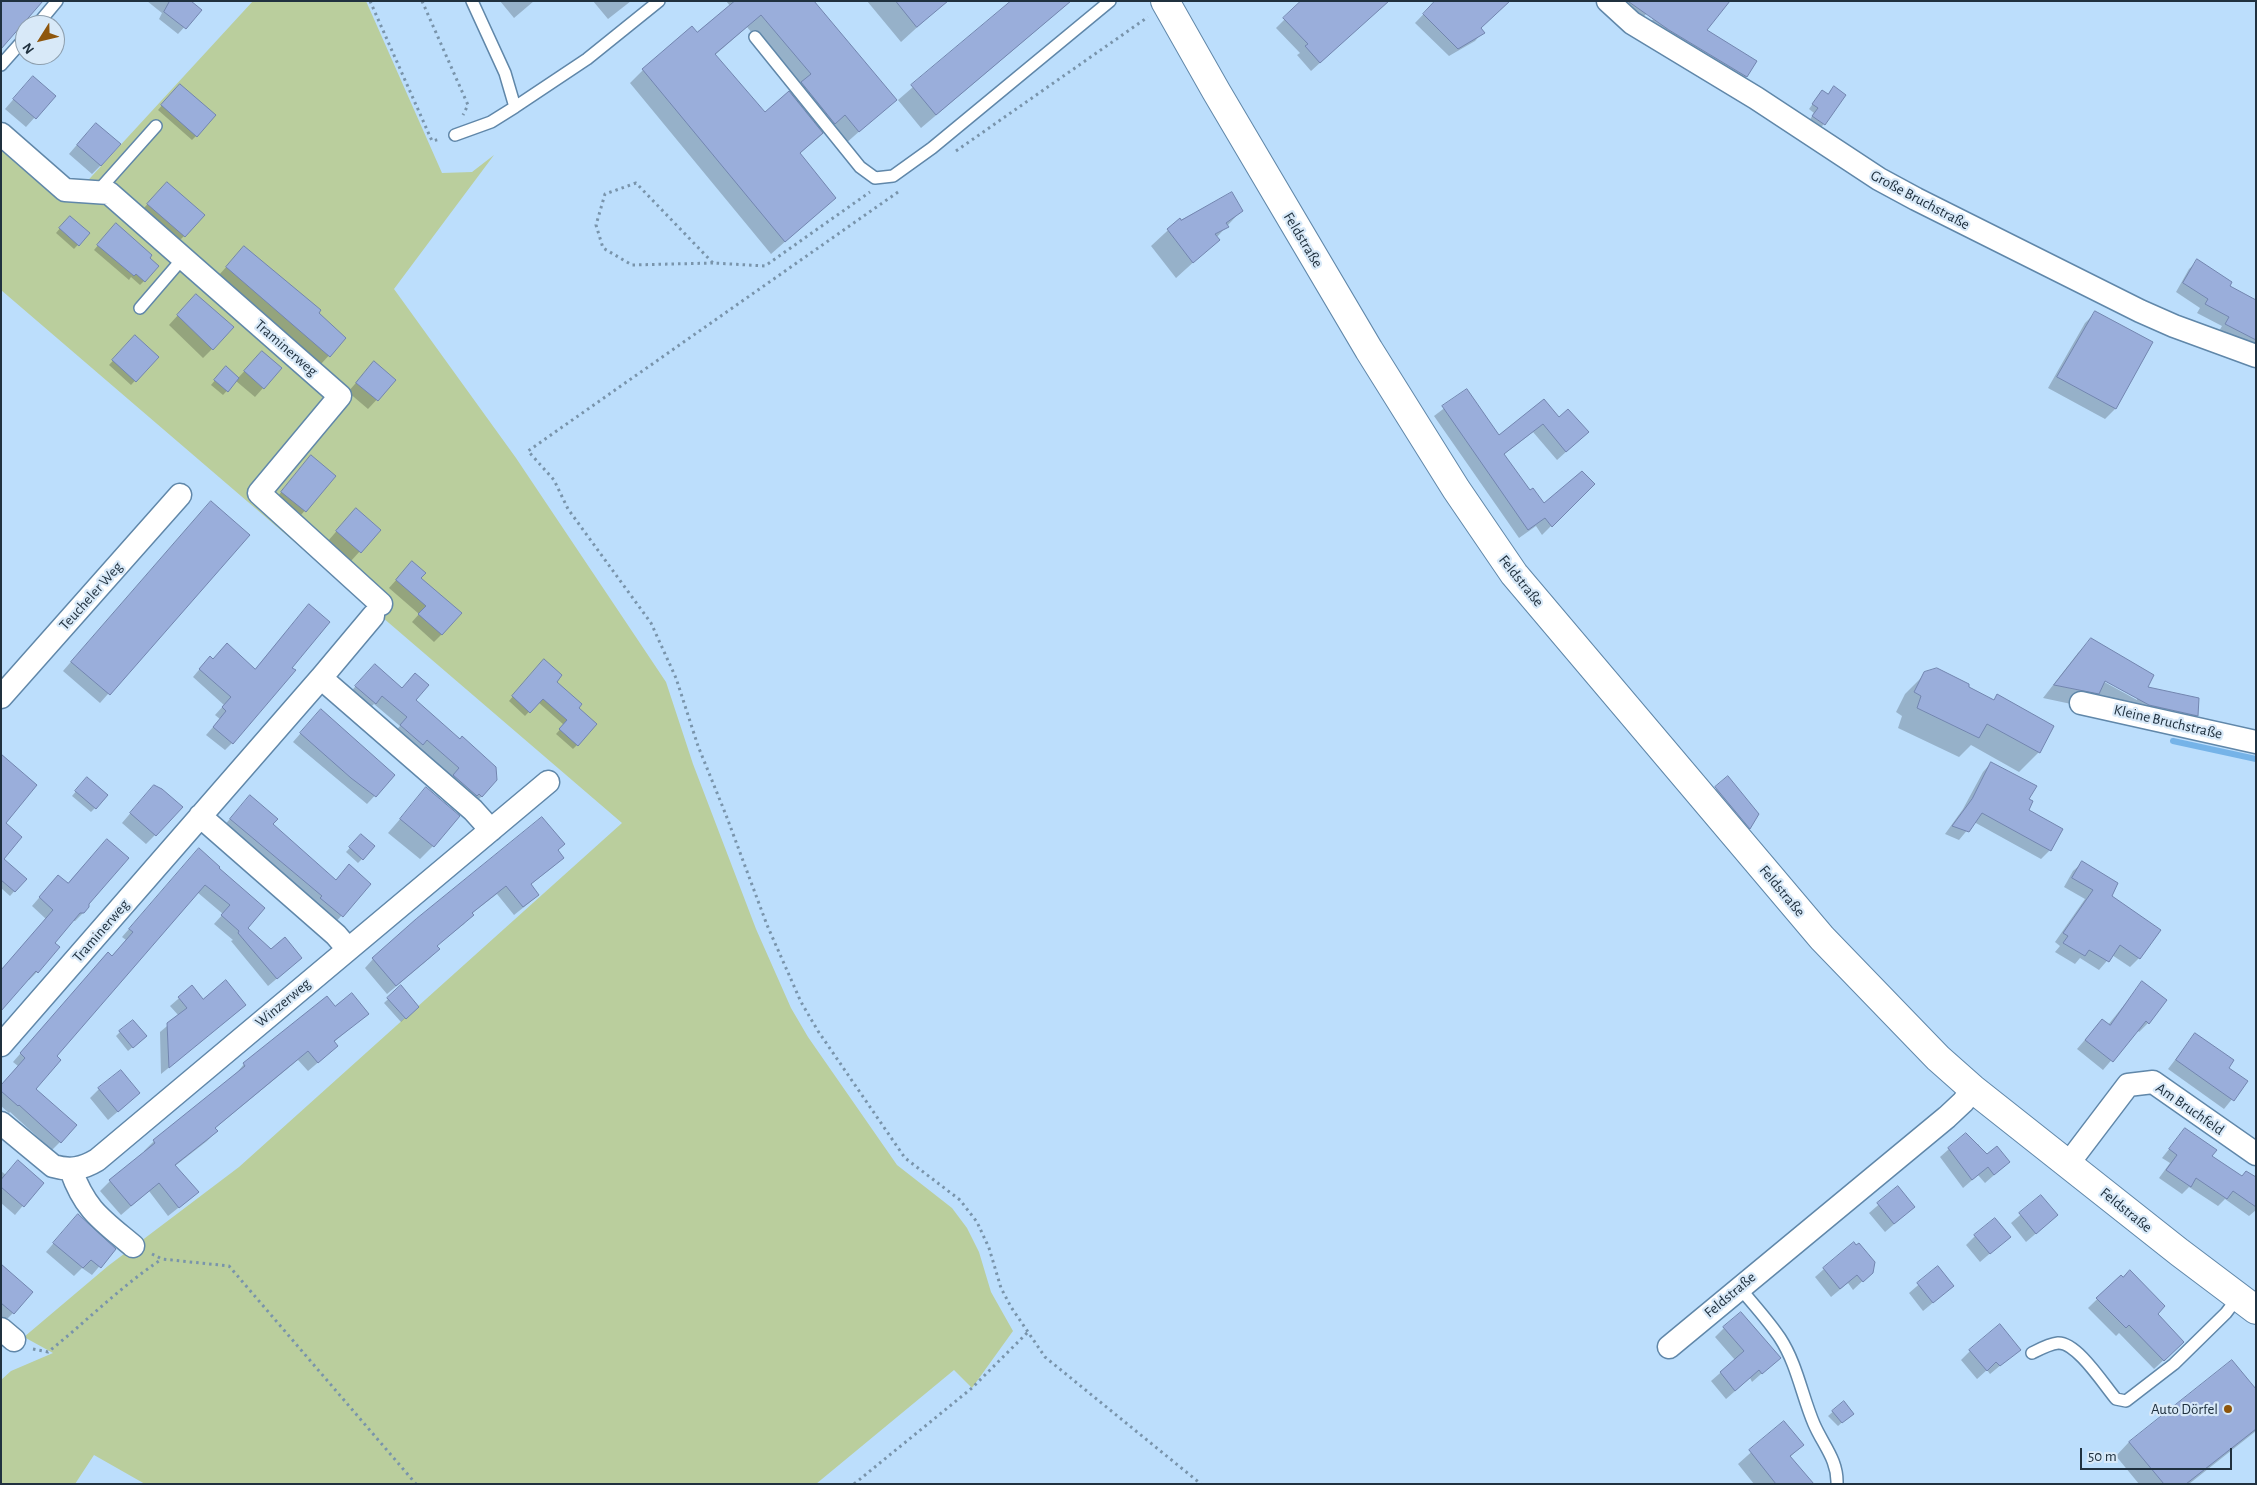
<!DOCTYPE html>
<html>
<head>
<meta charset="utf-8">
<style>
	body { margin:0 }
	#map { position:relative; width:2257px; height:1485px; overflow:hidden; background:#bcdefc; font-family:"Alegreya Sans",sans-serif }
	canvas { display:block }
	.frame { position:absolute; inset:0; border:2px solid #20313f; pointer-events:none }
	.north { position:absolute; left:15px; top:15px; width:50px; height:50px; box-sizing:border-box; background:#d8e9f8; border:1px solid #8e9fae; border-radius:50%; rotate:234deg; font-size:14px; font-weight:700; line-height:20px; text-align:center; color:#20313f }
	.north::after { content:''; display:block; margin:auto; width:18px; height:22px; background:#8e560c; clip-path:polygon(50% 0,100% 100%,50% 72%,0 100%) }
	.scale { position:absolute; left:2080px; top:1448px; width:152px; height:22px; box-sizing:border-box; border:2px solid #20313f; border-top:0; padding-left:6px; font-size:15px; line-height:18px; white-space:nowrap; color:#20313f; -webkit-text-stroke:4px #d8e9f8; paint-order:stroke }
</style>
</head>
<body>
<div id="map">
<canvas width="2257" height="1485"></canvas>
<div class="frame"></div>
<div class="north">N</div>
<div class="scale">50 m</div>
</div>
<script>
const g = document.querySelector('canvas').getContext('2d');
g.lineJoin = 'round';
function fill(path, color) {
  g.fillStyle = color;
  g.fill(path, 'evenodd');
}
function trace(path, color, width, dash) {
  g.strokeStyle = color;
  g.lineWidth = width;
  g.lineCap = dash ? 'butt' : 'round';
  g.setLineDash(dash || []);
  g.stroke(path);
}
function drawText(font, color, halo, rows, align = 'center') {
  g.font = font + ' "Alegreya Sans",sans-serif';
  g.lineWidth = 4.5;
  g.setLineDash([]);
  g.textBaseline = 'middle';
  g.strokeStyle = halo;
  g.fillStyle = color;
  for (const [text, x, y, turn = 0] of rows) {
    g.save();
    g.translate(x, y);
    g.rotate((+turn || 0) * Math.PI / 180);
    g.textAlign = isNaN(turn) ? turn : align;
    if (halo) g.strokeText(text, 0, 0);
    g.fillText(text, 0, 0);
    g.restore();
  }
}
fill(new Path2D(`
	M253 1H366L442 173 472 172 494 155 394 289 516 458 666 682 693 764 756 929 791 1008 808 1037 897 1165 952 1208 967 1228 979 1252 991 1292 1013 1331 972 1388 954 1370 816 1484H145L94 1455 75 1484H1V1380L11 1371 53 1353 24 1337 108 1266 239 1167 622 823 1 290V144L69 201Z`), '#bace9d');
fill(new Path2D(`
	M147 1H189L200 10 178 34 159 19 162 13Z
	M500 1H534L514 18Z
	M593 1H631L608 19Z
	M726 1H812L895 100 845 144 831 127 799 154 835 198 771 254 630 83 643 70 697 34 731 7ZM747 27 798 87 764 114 715 55Z
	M867 1H946L901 42Z
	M1013 1H1071L921 128 898 100Z
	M1303 1H1388L1311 71 1297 55 1300 53 1276 28Z
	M1436 1 1480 28 1483 32 1475 41 1449 56 1415 23Z
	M1610 1H1658L1637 24Z
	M1682 1 1705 30 1756 62 1746 77 1737 86 1644 28 1652 20Z
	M24 87 54 96 26 127 5 109Z
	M1834 88 1845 95 1820 129 1809 121 1814 113 1809 109 1822 91 1828 95Z
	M176 89 196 136 192 140 158 110Z
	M87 133 101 165 92 174 69 154Z
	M163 187 184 236 180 240 144 208Z
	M1241 211 1216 238 1218 240 1176 278 1151 246 1179 220Z
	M66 221 88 234 74 249 56 233Z
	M112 229 148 258 144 281 140 285 131 277 129 280 94 250Z
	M236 256 317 313 345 338 321 364 219 275Z
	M2198 261 2228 287 2256 301V343L2250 349 2218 333 2222 326 2197 313 2200 308 2176 292 2189 269Z
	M188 304 212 349 203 358 169 325Z
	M2096 312 2152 343 2115 409 2105 419 2048 388 2085 323Z
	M135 337 157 357 131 385 109 365Z
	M262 352 263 388 255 397 236 381 223 395 211 385 222 372 238 378Z
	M374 362 395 380 368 409 348 392Z
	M1467 391 1498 437 1559 419 1588 432 1557 460 1533 432 1503 455 1530 492 1544 504 1593 484 1542 535 1536 526 1519 538 1434 416Z
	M307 461 334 476 301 515 278 496Z
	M202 511 248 535 100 703 63 671Z
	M347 519 379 530 351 561 328 541Z
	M405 570 420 579 442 634 434 642 412 622 419 614 389 588Z
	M2091 640 2146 687 2197 715 2184 728 2043 698 2078 653ZM2100 677 2137 697V700L2099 679Z
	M213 660 255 670 232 743 225 750 206 735 220 719 215 715 224 705 193 677 203 665Z
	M540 665 577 708V745L573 749 556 734 564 725 538 702 525 716 509 701Z
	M367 673 414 701 460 740 482 796 474 804 393 734 400 726 374 704 367 711 348 695Z
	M1925 674 1993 701 1998 696 2039 752 2019 772 1971 745 1959 757 1898 728 1902 716 1896 712 1905 694Z
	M313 719 394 775 367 804 293 742Z
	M1991 763 2028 799 2027 811 2050 850 2041 859 1974 822 1959 840 1945 834 1963 809 1983 772Z
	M1728 778 1758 814 1749 828 1741 837 1707 797Z
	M83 783 95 808 91 812 72 796Z
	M426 789 433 846 420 859 388 833Z
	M145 796 155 835 146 844 122 823Z
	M242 805 271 824 335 881 340 875 370 884 333 925 222 828Z
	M107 840 84 912 75 921H72L53 943 37 972 29 980 27 979 46 919 32 906 50 885 68 884Z
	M357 840 362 859 358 863 346 852Z
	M557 850 554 866 530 885 537 895 529 903 514 915 497 894 471 914 464 924 436 946 438 949 430 958 387 994 365 968 373 959Z
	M191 858 217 869 246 929 292 966 268 986 231 941 233 940 214 924 223 914 197 892 55 1057 35 1089 60 1142 52 1150 10 1112 9 1113 1 1106V1086L18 1066 13 1062 100 962 111 957 126 940 122 937Z
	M2082 863 2110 897 2139 958 2130 967 2112 955 2099 970 2080 958 2075 964 2055 952 2060 946 2055 942 2085 899 2064 887 2073 871Z
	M1 877 25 879 10 896 1 888Z
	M2142 983 2148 1023 2139 1032 2137 1030 2103 1070 2077 1049 2102 1020 2108 1025Z
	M192 987 203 1001 236 1013 161 1074 160 1032 179 1016 170 1006Z
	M401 987 413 1011 401 1022 384 1003Z
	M335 1008 367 1014 334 1042 327 1055 308 1071 298 1060 214 1129 217 1131 207 1141 175 1166 187 1201 168 1216 149 1191 121 1215 100 1191 110 1181 146 1152 144 1151 154 1141 235 1075 244 1064Z
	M120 1032 141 1040 128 1051 116 1036Z
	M2195 1034 2227 1069 2246 1082 2224 1109 2168 1069Z
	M99 1089 129 1102 108 1120 90 1098Z
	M2185 1129 2211 1156 2241 1178 2256 1179V1210L2249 1216 2225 1199 2218 1206 2189 1187 2182 1194 2159 1178 2170 1163 2162 1158Z
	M1978 1144 1987 1156 2009 1162 1985 1183 1978 1175 1963 1188 1940 1157 1949 1149Z
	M1 1171 6 1175 42 1183 15 1215 1 1203Z
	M1898 1188 1914 1207 1885 1232 1869 1213Z
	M2041 1197 2047 1224 2026 1242 2011 1223Z
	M70 1224 114 1249 92 1275 82 1268 74 1276 46 1252Z
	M1975 1236 2009 1237 1980 1262 1966 1245Z
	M1 1266 13 1313 5 1321 1 1318Z
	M1938 1268 1953 1286 1923 1311 1909 1293Z
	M1824 1269 1872 1272 1853 1290 1848 1283 1831 1297 1815 1277Z
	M2121 1276 2183 1342 2154 1369 2119 1333 2116 1336 2088 1308Z
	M1724 1328 1779 1358 1752 1382 1750 1378 1726 1399 1711 1381 1735 1360 1715 1337Z
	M2019 1350 1990 1374 1987 1370 1977 1379 1961 1360 1970 1351Z
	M2256 1392V1431L2189 1484H2139L2116 1456 2129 1442Z
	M1843 1403 1848 1417 1838 1426 1828 1416Z
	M1784 1423 1802 1445 1790 1457 1812 1484H1754L1738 1464Z`), '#0003');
trace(new Path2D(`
	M2173 741 2256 759`), '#75b3e8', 6);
const building = new Path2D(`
	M1 1H43L1 49Z
	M170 1H191L202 10 186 29 164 12Z
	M735 1H814L897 100 859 132 845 115 835 124 801 82 811 74 761 15 715 54 765 112 789 91 823 133 800 153 836 198 785 242 642 69 692 26 697 32Z
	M896 1H948L917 27Z
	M1011 1H1071L936 115 911 85Z
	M1301 1H1389L1320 63 1305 46 1308 44 1283 18Z
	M1435 1H1510L1481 28 1485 33 1458 49 1423 14Z
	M1628 1H1730L1707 30 1757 61 1747 77 1669 30Z
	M33 76 56 96 36 119 13 99Z
	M180 84 216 115 197 137 161 105Z
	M1834 86 1846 95 1825 125 1812 116 1818 108 1812 104 1822 90 1828 94Z
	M96 123 121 144 101 166 77 145Z
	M167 182 205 215 185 237 147 204Z
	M1232 192 1243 211 1226 223 1229 227 1215 234 1220 240 1193 263 1167 229 1180 218 1181 220Z
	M70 216 90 233 79 246 59 228Z
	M116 223 152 255 150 258 159 266 145 282 136 274 134 276 97 245Z
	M244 246 321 310 319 313 346 338 330 357 226 267Z
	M2197 259 2232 282 2230 286 2256 300V340L2225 324 2229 317 2205 304 2208 299 2183 283Z
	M196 294 234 327 213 350 177 315Z
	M2095 311 2153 342 2116 409 2057 377Z
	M135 335 159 357 136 382 112 360Z
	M262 351 282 368 264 389 244 371Z
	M374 361 396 380 378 401 356 383Z
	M226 366 239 378 228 392 214 380Z
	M1467 389 1499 435 1544 399 1559 417 1568 409 1589 432 1566 452 1543 424 1504 454 1530 490 1533 488 1544 503 1582 471 1595 484 1552 527 1545 518 1528 530 1442 406Z
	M311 455 336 476 306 512 281 492Z
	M211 501 250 535 110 695 71 662Z
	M356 508 381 530 361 553 336 531Z
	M412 561 426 573 421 578 462 613 442 635 418 614 426 606 396 580Z
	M309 604 330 622 292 668 296 670 233 744 213 727 226 711 222 707 231 697 199 669 210 656 213 659 227 643 255 669Z
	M2091 638 2154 675 2148 687 2199 698 2198 716 2149 705 2105 681 2099 694 2054 685Z
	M544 659 562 675 557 682 582 704 579 708 597 724 578 746 559 729 567 720 543 699 530 713 512 696Z
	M375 664 402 688 415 673 429 685 416 700 460 739 462 736 496 767 497 780 482 797 479 794 477 796 453 775 459 768 427 740 423 745 400 725 407 717 382 696 376 704 355 686Z
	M1937 668 1969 684V687L1994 700 1997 694 2054 726 2040 753 1987 724 1979 738 1917 708 1921 696 1914 692 1924 672Z
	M321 709 395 775 376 797 351 778 300 733Z
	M1 754 37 785 6 823 22 837 4 859 27 879 15 892 1 880Z
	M1991 762 2037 786 2029 799 2033 801 2029 810 2063 829 2051 851 1982 813 1969 832 1952 826 1972 799Z
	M1728 776 1759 814 1750 829 1715 787Z
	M87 777 108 795 96 809 75 791Z
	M154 785 162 789 183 807 156 836 130 813Z
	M426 787 460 816 434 847 400 819Z
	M250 795 278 819 273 824 336 880 349 864 371 884 343 917 320 898 322 896 230 819Z
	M542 817 565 844 558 850 564 858 531 884 539 895 523 907 506 886 472 913 474 915 437 946 440 949 396 986 372 958 416 919Z
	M361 834 375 846 363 860 349 847Z
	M107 839 129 858 89 904V907L84 913H80L55 943 60 947 38 973 36 971 1 1011V970L53 910 39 897 58 875 68 883Z
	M199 848 220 867 219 868 265 908 248 928 271 949 285 937 302 958 277 979 238 933 239 931 221 915 230 905 205 885 57 1056 61 1060 36 1089 77 1125 61 1143 19 1105 18 1106 1 1091V1085L25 1058 20 1053 108 952 112 956 133 932 129 929Z
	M2082 861 2118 883 2112 896 2161 930 2140 959 2120 945 2109 962 2089 950 2085 956 2063 943 2068 936 2063 933 2093 890 2072 878Z
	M226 980 246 1005 169 1068 167 1023 187 1008 178 997 192 985 203 999Z
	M2142 981 2167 1000 2149 1024 2146 1021 2113 1062 2085 1040 2102 1019 2110 1025Z
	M401 985 419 1007 406 1019 387 998Z
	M352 993 369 1014 334 1041 338 1046 318 1063 308 1051 215 1128 218 1131 175 1165 199 1192 179 1208 159 1183 131 1206 109 1180 155 1143 153 1140 245 1066 243 1063 327 996 335 1006Z
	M133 1020 147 1036 133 1048 119 1031Z
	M2195 1033 2234 1060 2229 1068 2248 1081 2234 1101 2176 1060Z
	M121 1070 140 1093 118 1112 98 1088Z
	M2185 1128 2217 1150 2212 1156 2242 1176 2246 1171 2256 1177V1207L2233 1191 2227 1199 2196 1178 2191 1187 2166 1170 2177 1155 2169 1149Z
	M1966 1133 1987 1154 1997 1146 2010 1162 1994 1175 1988 1167 1972 1180 1948 1148Z
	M18 1160 44 1183 24 1207 1 1187V1180Z
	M1898 1186 1915 1207 1894 1224 1877 1203Z
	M2041 1195 2058 1215 2036 1234 2019 1213Z
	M78 1214 116 1249 101 1268 91 1260 83 1268 53 1243Z
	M1995 1218 2011 1237 1990 1254 1974 1235Z
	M1854 1242 1856 1245 1859 1243 1875 1262 1873 1273 1863 1282 1857 1275 1840 1289 1823 1268Z
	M1 1264 33 1292 14 1314 1 1303Z
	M1938 1266 1954 1286 1933 1303 1917 1283Z
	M2130 1270 2165 1306 2158 1314 2184 1342 2164 1361 2129 1325 2126 1328 2096 1298 2121 1275 2123 1277Z
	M1741 1312 1781 1358 1762 1374 1759 1370 1735 1391 1720 1372 1744 1351 1723 1327Z
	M2000 1324 2021 1350 2000 1366 1996 1362 1987 1371 1969 1350Z
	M2232 1360 2256 1389V1429L2186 1484H2164L2129 1442Z
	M1844 1401 1854 1414 1842 1423 1832 1411Z
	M1784 1421 1804 1445 1790 1456 1814 1484H1776L1749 1450Z`);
fill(building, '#9aaedb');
trace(building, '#7285af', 1);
const service = new Path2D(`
	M37 25 57 1
	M755 37 860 167 875 178 893 176 932 148 1110 1
	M1 65 25 38
	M515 107 587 59 659 1
	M455 135 491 122 515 107 505 73 472 1
	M98 191 156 126
	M140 308 183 258
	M1739 1287C1753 1304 1768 1320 1780 1338 1797 1364 1802 1396 1814 1424 1823 1445 1838 1460 1837 1484
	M2032 1353C2040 1349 2049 1344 2058 1343 2077 1342 2104 1385 2116 1399L2126 1401 2174 1364 2226 1313 2238 1297`);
const minor = new Path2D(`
	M1608 1 1632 23 1756 98 1879 179 1916 199 2140 311 2174 326 2256 356
	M1 134 65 190 109 193 340 396 259 493 381 604
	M321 678 373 616
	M1 697 180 495
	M2081 703 2256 742
	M200 816 336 935 348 949
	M1 1045 321 678 473 810 491 830
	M1 1123 53 1166C70 1171 82 1169 97 1160L548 782
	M2068 1164 2128 1085 2153 1082 2256 1154
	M71 1170C85 1210 102 1220 133 1246
	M1 1329 14 1340
	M1669 1347 1947 1117 1963 1102 1973 1089`);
const tertiary = new Path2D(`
	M1165 1 1216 91 1369 350 1456 489 1514 574 1822 938 1938 1058 1973 1089 2179 1252 2256 1310`);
trace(service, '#6087a9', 14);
trace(minor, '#6087a9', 25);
trace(tertiary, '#6087a9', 30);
trace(new Path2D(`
	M370 1 432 141 441 139
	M422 1 468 105 463 115
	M956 151 1148 17
	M898 192 528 451 554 480 568 509 651 623 676 678 698 746 726 815 767 925 801 1002 818 1031 905 1158 960 1200 977 1222 989 1248 1001 1288 1011 1307 1045 1357 1201 1484
	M713 263 632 265 603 248 596 225 605 194 636 183 713 263 765 266 870 192
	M152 1254 162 1259 229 1266 416 1484
	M33 1349 48 1352C86 1322 121 1286 162 1259
	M854 1484 972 1388 1028 1332`), '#7994ab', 3, [2.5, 4]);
trace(service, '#fff', 11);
trace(minor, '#fff', 22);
trace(tertiary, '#fff', 28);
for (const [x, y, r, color] of [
	[2228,1409,5,"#8e560c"]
]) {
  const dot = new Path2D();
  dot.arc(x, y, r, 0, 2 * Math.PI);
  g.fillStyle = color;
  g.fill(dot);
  trace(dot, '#d8e9f8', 2);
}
drawText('15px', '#20313f', '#d8e9f8', [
	["Große Bruchstraße",1920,200,28],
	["Feldstraße",1303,240,59],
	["Traminerweg",286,348,41],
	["Feldstraße",1521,581,51],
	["Teucheler Weg",91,596,-48],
	["Kleine Bruchstraße",2168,722,13],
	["Feldstraße",1782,891,50],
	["Traminerweg",101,931,-49],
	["Winzerweg",283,1003,-40],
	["Am Bruchfeld",2190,1109,35],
	["Feldstraße",2126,1210,39],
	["Feldstraße",1730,1295,-40]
]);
drawText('15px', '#20313f', '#d8e9f8', [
	["Auto Dörfel",2218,1409]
], 'right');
</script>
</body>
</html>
